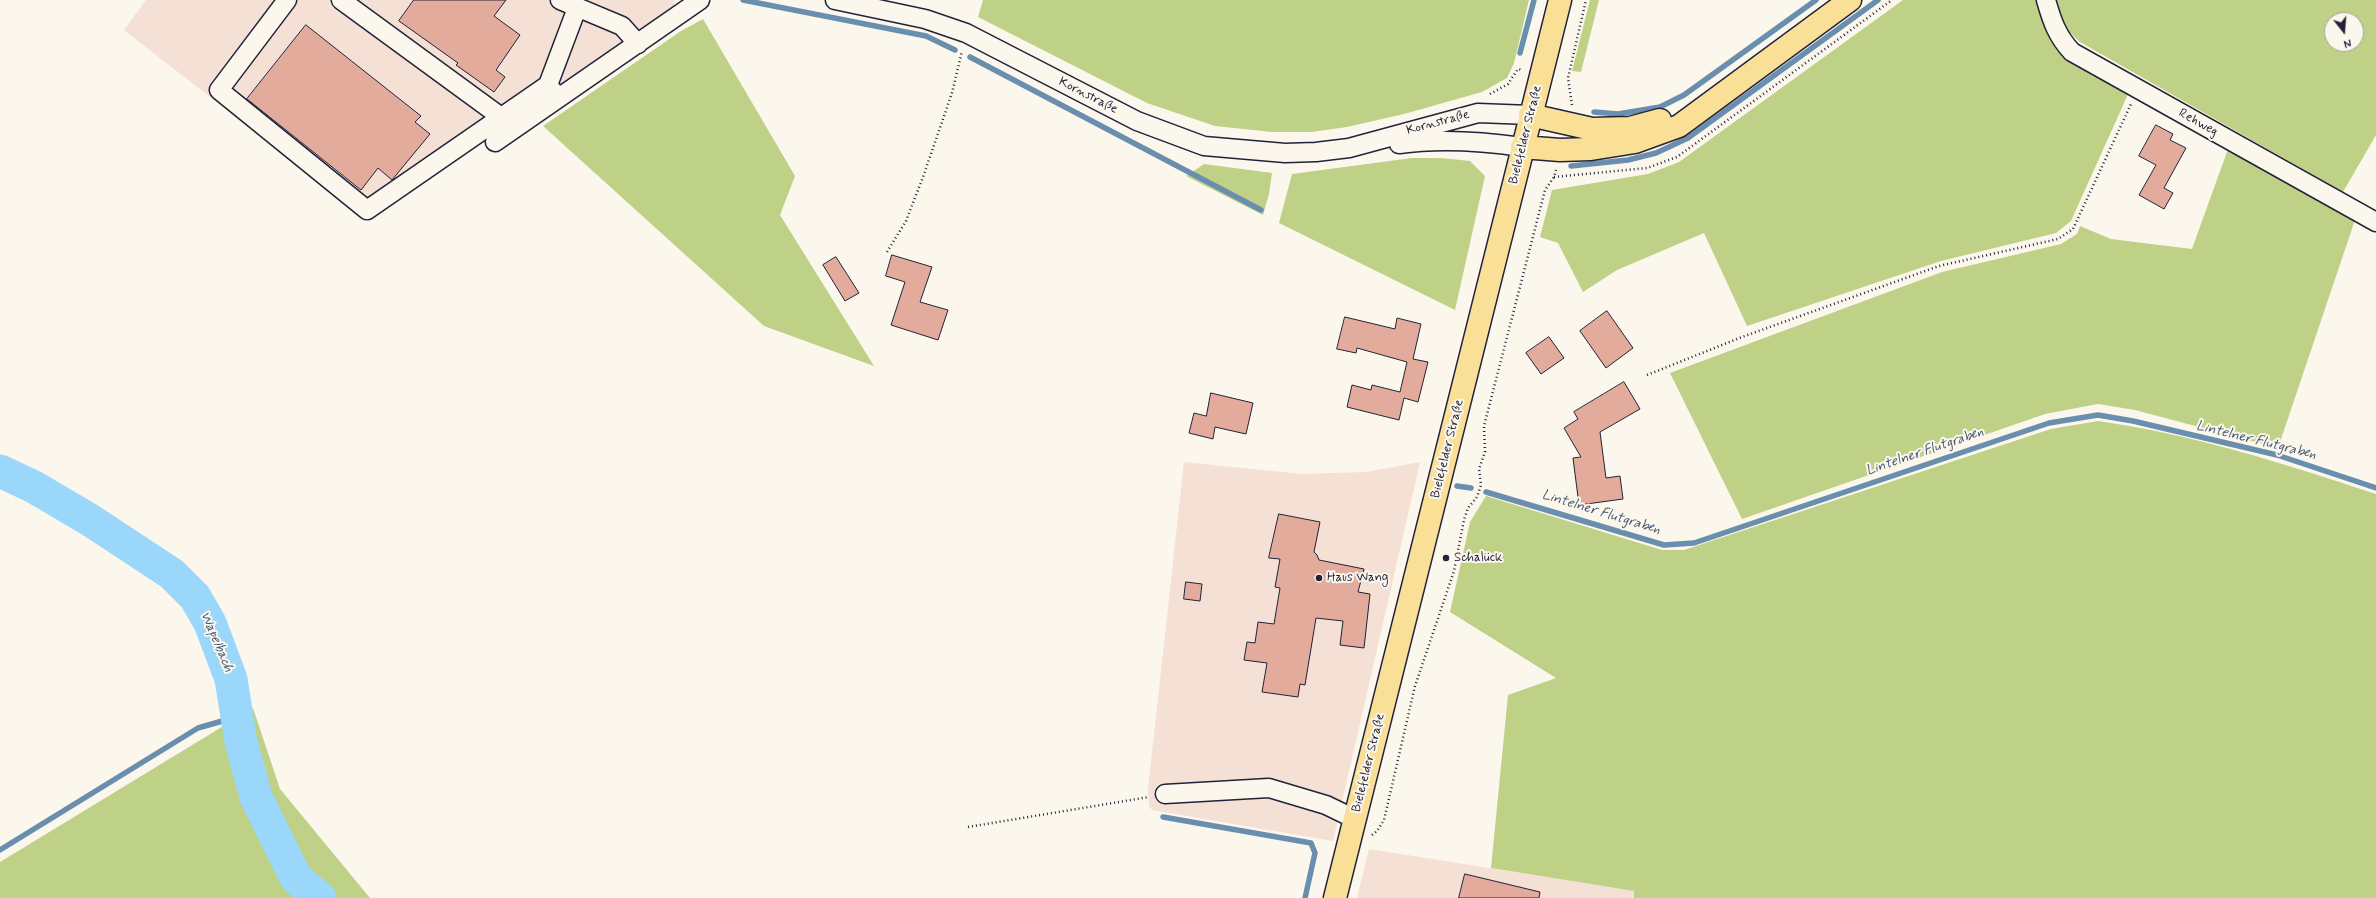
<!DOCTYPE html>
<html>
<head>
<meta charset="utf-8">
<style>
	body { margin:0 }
	#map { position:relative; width:2376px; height:898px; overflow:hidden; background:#fbf7ec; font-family:Mynerve,sans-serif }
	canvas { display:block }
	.north { position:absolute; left:2324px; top:12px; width:40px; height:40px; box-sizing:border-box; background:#fbf7ec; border:1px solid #a4a2a5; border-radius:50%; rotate:163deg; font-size:11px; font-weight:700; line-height:16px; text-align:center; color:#22223b }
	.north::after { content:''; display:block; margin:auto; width:14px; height:18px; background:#22223b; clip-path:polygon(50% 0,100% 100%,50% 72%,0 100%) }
</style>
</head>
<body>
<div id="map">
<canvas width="2376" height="898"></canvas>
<div class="north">N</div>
</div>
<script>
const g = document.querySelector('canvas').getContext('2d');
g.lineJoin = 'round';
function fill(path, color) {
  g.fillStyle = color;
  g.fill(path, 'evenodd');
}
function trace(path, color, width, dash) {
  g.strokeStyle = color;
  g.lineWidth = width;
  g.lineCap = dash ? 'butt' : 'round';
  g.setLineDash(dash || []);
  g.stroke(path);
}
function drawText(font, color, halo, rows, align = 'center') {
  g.font = font + ' Mynerve,sans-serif';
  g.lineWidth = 4;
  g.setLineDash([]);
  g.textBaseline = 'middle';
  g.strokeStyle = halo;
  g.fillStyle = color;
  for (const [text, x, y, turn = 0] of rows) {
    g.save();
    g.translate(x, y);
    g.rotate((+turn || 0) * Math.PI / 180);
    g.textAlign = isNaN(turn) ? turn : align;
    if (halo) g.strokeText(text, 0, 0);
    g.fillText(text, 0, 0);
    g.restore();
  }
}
fill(new Path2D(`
	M146 0H675L673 10 368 220 124 30Z
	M1184 462 1302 474 1366 472 1420 462 1333 841 1152 810 1149 806 1148 789Z
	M1369 849 1635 891 1634 898H1357Z`), '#f4e0d4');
fill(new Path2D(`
	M983 0H1529L1514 63 1507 78 1482 92 1404 114 1347 127 1312 132H1272L1215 126 1147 103 978 17Z
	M1590 0H1599L1581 72 1572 71Z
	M1903 0H2038L2045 26 2054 42 2129 92 2071 221 2056 233 1941 261 1747 326 1704 233 1617 270 1583 292 1558 243 1540 237 1552 190 1648 174 1679 162Z
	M2056 0H2376V135L2343 192 2080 42C2065 29 2060 19 2056 0ZM2332 20H2356V44H2332Z
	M703 19 795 176 780 215 874 366 764 326 543 126 681 31Z
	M2228 149 2355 220 2278 448 2135 410 2098 404 2045 414 1742 519 1670 373 1942 272 2061 244 2077 234 2080 226 2111 239 2192 249Z
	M1412 158H1441L1470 161 1485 176 1455 310 1279 223 1292 174Z
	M1204 164 1272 173 1269 194 1263 215 1186 176Z
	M2098 421C2193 434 2285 464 2376 494V898H1634V891L1491 868 1508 695 1556 678 1450 612 1470 522 1486 496 1662 550H1684L2051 429Z
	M253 708 280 789 370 898H0V862Z`), '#bfd186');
trace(new Path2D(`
	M743 0 926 36 955 50
	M1520 53 1534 0
	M970 57 1261 210
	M1594 112 1618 114 1660 107 1684 95 1816 0
	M1571 166 1628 160 1656 153 1688 138 1878 0
	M1457 486 1471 488
	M1486 492 1664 545 1694 543 2049 423 2098 415 2133 421 2277 455 2376 488
	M1163 817 1311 843 1315 853 1305 898
	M0 850 198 728 236 717`), '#6a8fae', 5.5);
trace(new Path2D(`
	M0 471 34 487 90 520 172 574 195 597 210 623 231 679 241 742 256 797 296 878 320 898`), '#9ad7fb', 33);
const building = new Path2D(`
	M414 0H506L494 16 520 35 496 70 505 77 494 92 456 65 458 63 399 21Z
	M306 25 421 116 415 122 430 134 392 180 378 168 361 190 247 99Z
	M2156 125 2173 134 2170 140 2186 148 2164 188 2173 193 2164 209 2139 195 2156 165 2139 156Z
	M892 255 932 267 920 302 948 310 938 340 891 325 905 282 886 276Z
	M836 257 859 293 845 301 823 265Z
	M1607 311 1633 348 1606 368 1580 331Z
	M1345 317 1395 329 1397 318 1421 324 1413 359 1428 362 1418 402 1404 398 1399 420 1347 407 1352 385 1371 390 1372 385 1400 392 1407 362 1357 348 1356 353 1337 349Z
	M1549 337 1564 358 1541 374 1526 353Z
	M1624 382 1640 409 1600 432 1606 478 1620 476 1623 499 1579 505 1573 458 1581 457 1564 428 1578 419 1574 412Z
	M1211 393 1253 403 1246 434 1215 427 1213 439 1189 433 1194 413 1206 416Z
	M1279 514 1320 522 1314 552 1317 555 1319 560 1364 569 1358 592 1370 594 1364 648 1340 645 1343 621 1316 618 1305 685 1300 684 1298 697 1262 692 1267 663 1244 660 1247 642 1255 643 1258 622 1274 624 1280 588 1275 587 1280 559 1269 558Z
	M1186 582 1202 584 1200 601 1184 599Z
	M1465 874 1540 892 1539 898H1459Z`);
fill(building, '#e3ab9b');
trace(building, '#22223b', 1);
const minor = new Path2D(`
	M287 0 219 90 367 210 548 85
	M341 0 501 117
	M560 0 622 26 638 44
	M835 0 925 19 966 33 1137 121 1204 146 1285 153 1316 152 1349 148 1478 113 1530 115
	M2046 0C2052 21 2057 36 2072 52L2376 222
	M556 95 548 85 577 8
	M495 142 700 0
	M1399 144C1441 138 1481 141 1522 147
	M1165 794 1269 788 1326 805 1355 819`);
const major = new Path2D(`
	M1530 115 1592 129 1630 128 1660 120
	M1522 147 1560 150 1591 149 1635 142 1679 126 1850 0
	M1335 898 1560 0`);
trace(minor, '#22223b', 21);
trace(major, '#22223b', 25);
trace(new Path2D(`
	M1490 94 1508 84 1518 69 1522 70
	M1572 105 1568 78 1586 0
	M1554 177 1647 168 1677 157 1892 0
	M887 252 906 221 923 177 952 93 962 51
	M1647 375 1742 337 1939 266 2058 239 2073 229 2131 104
	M968 827 1149 797
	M1372 835 1377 831 1384 820 1415 686 1454 571 1464 520 1468 508 1477 497 1481 485 1479 469 1485 452 1484 426 1545 190 1554 177 1556 170`), '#22223b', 2.5, [1, 3]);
trace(minor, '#fbf7ec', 18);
trace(major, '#fadf96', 22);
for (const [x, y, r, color] of [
	[1446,558,4,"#22223b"],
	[1319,578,4,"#22223b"]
]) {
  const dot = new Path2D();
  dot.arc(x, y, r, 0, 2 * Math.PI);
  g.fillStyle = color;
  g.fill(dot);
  trace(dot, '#fbf7ec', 1.5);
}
drawText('13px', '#22223b', '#fbf7ec', [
	["Kornstraße",1088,96,27],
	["Kornstraße",1438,123,-15],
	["Rehweg",2198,123,29],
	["Bielefelder Straße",1526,135,-76],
	["Bielefelder Straße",1448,449,-76],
	["Bielefelder Straße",1369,763,-76]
]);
drawText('13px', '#22223b', '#fbf7ec', [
	["Schalück",1454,558],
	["Haus Wang",1327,578]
], 'left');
drawText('italic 14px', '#465875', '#fbf7ec', [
	["Lintelner Flutgraben",2256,441,14],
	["Lintelner Flutgraben",1925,452,-19],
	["Lintelner Flutgraben",1601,513,17],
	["Wapelbach",216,642,67]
]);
</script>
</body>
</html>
